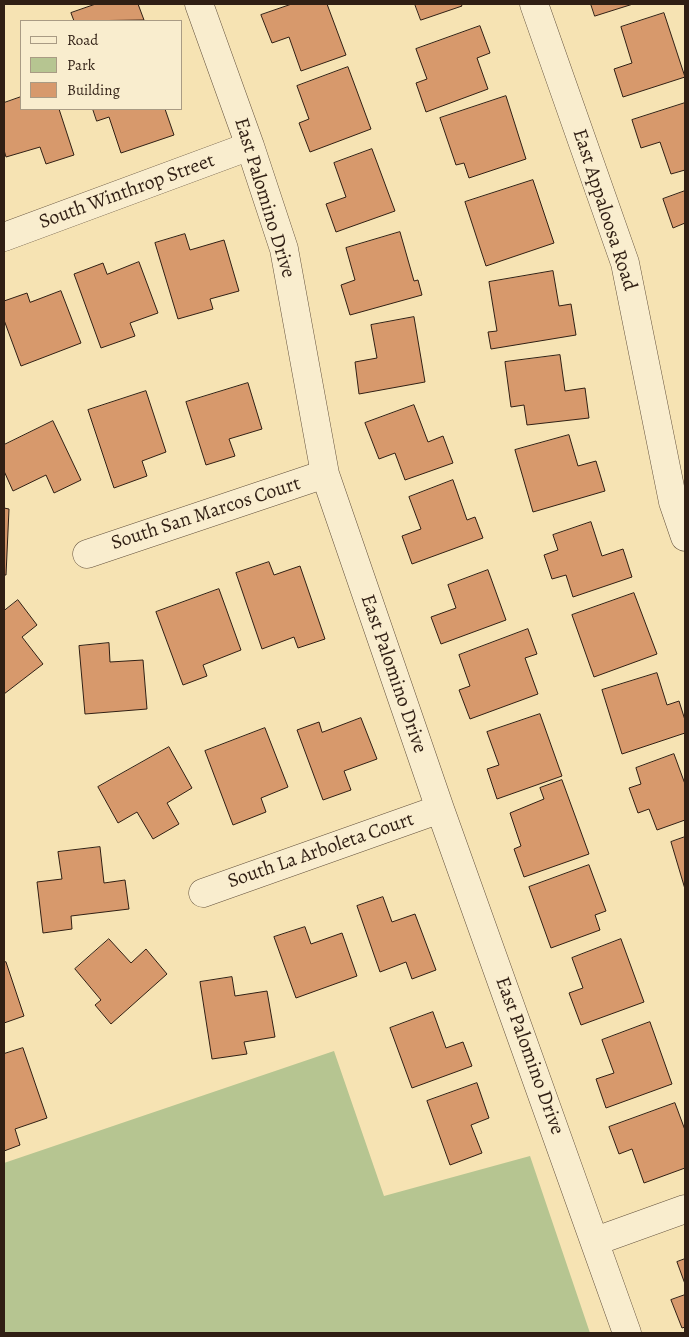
<!DOCTYPE html>
<html>
<head>
<meta charset="utf-8">
<style>
	body { margin:0 }
	#map { position:relative; width:689px; height:1337px; overflow:hidden; background:#f6e3b3; font-family:Alegreya,serif }
	canvas { display:block }
	.frame { position:absolute; inset:0; border:5px solid #301f14; pointer-events:none }
	.legend { position:absolute; left:20px; top:20px; width:162px; height:90px; box-sizing:border-box; background:#f9edce; border:1px solid #a99b84; margin:0; padding:6px 9px; list-style:none; font-size:15px; color:#301f14 }
	.legend li { display:flex; align-items:center; gap:10px; height:25px }
	.legend b { width:25px; border:1px solid #a99b84 }
</style>
</head>
<body>
<div id="map">
<canvas width="689" height="1337"></canvas>
<div class="frame"></div>
<ul class="legend">
<li><b style="height:6px;background:#f9edce"></b>Road</li>
<li><b style="height:14px;background:#b6c591"></b>Park</li>
<li><b style="height:14px;background:#d7996c"></b>Building</li>
</ul>
</div>
<script>
const g = document.querySelector('canvas').getContext('2d');
g.lineJoin = 'round';
function fill(path, color) {
  g.fillStyle = color;
  g.fill(path, 'evenodd');
}
function trace(path, color, width, dash) {
  g.strokeStyle = color;
  g.lineWidth = width;
  g.lineCap = dash ? 'butt' : 'round';
  g.setLineDash(dash || []);
  g.stroke(path);
}
function drawText(font, color, halo, rows, align = 'center') {
  g.font = font + ' Alegreya,serif';
  g.lineWidth = 5;
  g.setLineDash([]);
  g.textBaseline = 'middle';
  g.strokeStyle = halo;
  g.fillStyle = color;
  for (const [text, x, y, turn = 0] of rows) {
    g.save();
    g.translate(x, y);
    g.rotate((+turn || 0) * Math.PI / 180);
    g.textAlign = isNaN(turn) ? turn : align;
    if (halo) g.strokeText(text, 0, 0);
    g.fillText(text, 0, 0);
    g.restore();
  }
}
fill(new Path2D(`
	M334 1051 384 1196 530 1156 590 1333H4V1163Z`), '#b6c591');
const building = new Path2D(`
	M96 4H138L144 20 74 21 71 13Z
	M292 4H327L346 55 301 71 289 37 272 43 261 15Z
	M415 4H461L462 6 421 20Z
	M591 4H633L595 16Z
	M664 13 685 77 623 97 614 69 632 63 621 27Z
	M480 26 490 53 477 58 488 89 426 112 416 83 427 79 416 49Z
	M348 67 371 129 310 152 299 123 309 119 297 86Z
	M506 96 526 159 469 178 464 163 456 165 440 118Z
	M21 97V109H59L74 155 46 164 40 147 6 157 4 150V103Z
	M685 103V170L671 174 660 142 641 148 632 120Z
	M93 109H165L174 135 121 153 109 117 97 121Z
	M372 149 395 211 336 232 326 204 346 197 334 163Z
	M533 180 554 243 486 266 465 202Z
	M685 191V223L673 228 663 199Z
	M400 232 414 281 418 280 422 295 350 315 341 285 355 280 346 248Z
	M185 234 190 250 224 240 239 291 210 299 213 309 178 319 155 243Z
	M139 262 158 313 130 323 135 336 101 348 74 274 103 263 107 274Z
	M553 271 559 306 571 304 576 335 491 349 488 332 497 331 489 282Z
	M61 291 81 343 21 366 4 320V301L27 293 30 302Z
	M414 317 425 382 359 394 355 362 377 358 371 325Z
	M560 355 565 391 585 388 589 418 527 425 524 405 511 407 505 362Z
	M248 383 262 429 229 439 235 456 206 465 186 402Z
	M146 391 166 452 142 461 147 476 114 488 88 410Z
	M414 405 428 442 443 436 453 463 405 480 395 453 379 459 365 423Z
	M53 421 81 480 54 493 46 475 13 491 4 471V445Z
	M569 435 578 466 596 461 605 491 533 512 515 450Z
	M453 480 467 520 475 517 483 538 412 564 402 536 421 529 409 497Z
	M4 508 9 509 6 575H4Z
	M591 522 602 556 623 549 632 577 573 597 566 575 552 579 544 555 558 550 553 535Z
	M269 562 274 575 300 566 325 639 298 648 294 637 262 649 236 573Z
	M488 570 506 620 441 644 431 617 456 608 448 585Z
	M219 589 241 650 203 665 207 676 183 685 156 612Z
	M634 593 657 654 594 677 572 615Z
	M18 600 37 625 22 637 43 664 4 694V611Z
	M528 629 537 654 525 658 538 694 470 719 459 690 470 686 459 655Z
	M109 643 110 662 143 660 147 709 85 714 79 646Z
	M657 673 667 705 679 701 685 720V733L622 754 602 690Z
	M540 714 562 776 497 799 487 769 499 765 487 732Z
	M361 718 377 759 344 771 351 790 323 800 297 730 319 722 322 732Z
	M265 728 288 787 261 798 266 812 233 825 205 751Z
	M169 747 192 788 167 803 179 824 153 839 137 812 118 823 98 787Z
	M674 754 685 784V820L657 830 649 809 638 813 629 788 641 784 636 768Z
	M562 780 589 854 524 877 514 849 521 846 510 813 544 799 540 788Z
	M685 837V889L671 842Z
	M100 847 104 883 125 880 129 909 71 916 72 929 43 933 37 882 62 879 58 852Z
	M589 865 606 911 595 915 600 930 551 948 529 887Z
	M383 897 392 922 415 914 436 970 412 979 406 962 380 972 357 906Z
	M305 927 311 944 342 933 357 976 296 998 274 937Z
	M109 939 131 963 146 949 167 974 111 1024 95 1005 101 1000 75 969Z
	M621 939 644 1002 581 1025 569 993 583 988 572 958Z
	M6 962 24 1016 4 1023V963Z
	M232 977 235 996 267 991 275 1037 244 1042 247 1054 212 1059 200 982Z
	M433 1012 446 1048 463 1042 472 1066 412 1088 390 1028Z
	M650 1022 672 1084 606 1108 596 1079 614 1073 602 1040Z
	M23 1048 47 1118 15 1129 20 1145 4 1151V1054Z
	M477 1083 489 1118 471 1125 482 1153 450 1165 427 1101Z
	M675 1103 685 1130V1168L644 1183 632 1149 619 1154 609 1127Z
	M685 1259V1284L677 1262Z
	M685 1295V1327L682 1328 671 1300Z`);
fill(building, '#d7996c');
trace(building, '#301f14', 1);
const minor = new Path2D(`
	M199 4 250 146 284 249 325 474 440 809 627 1333
	M534 4 625 263 673 502 685 537
	M4 237 250 146
	M87 554 325 474
	M203 893 440 809
	M596 1241 685 1209`);
trace(minor, '#62503c', 29);
trace(minor, '#f9edce', 28);
drawText('20px', '#301f14', '#f9edce', [
	["South Winthrop Street",127,192,-20],
	["East Palomino Drive",264,198,73],
	["East Appaloosa Road",604,210,72],
	["South San Marcos Court",206,514,-18],
	["East Palomino Drive",393,674,71],
	["South La Arboleta Court",321,851,-19],
	["East Palomino Drive",529,1056,70]
]);
</script>
</body>
</html>
